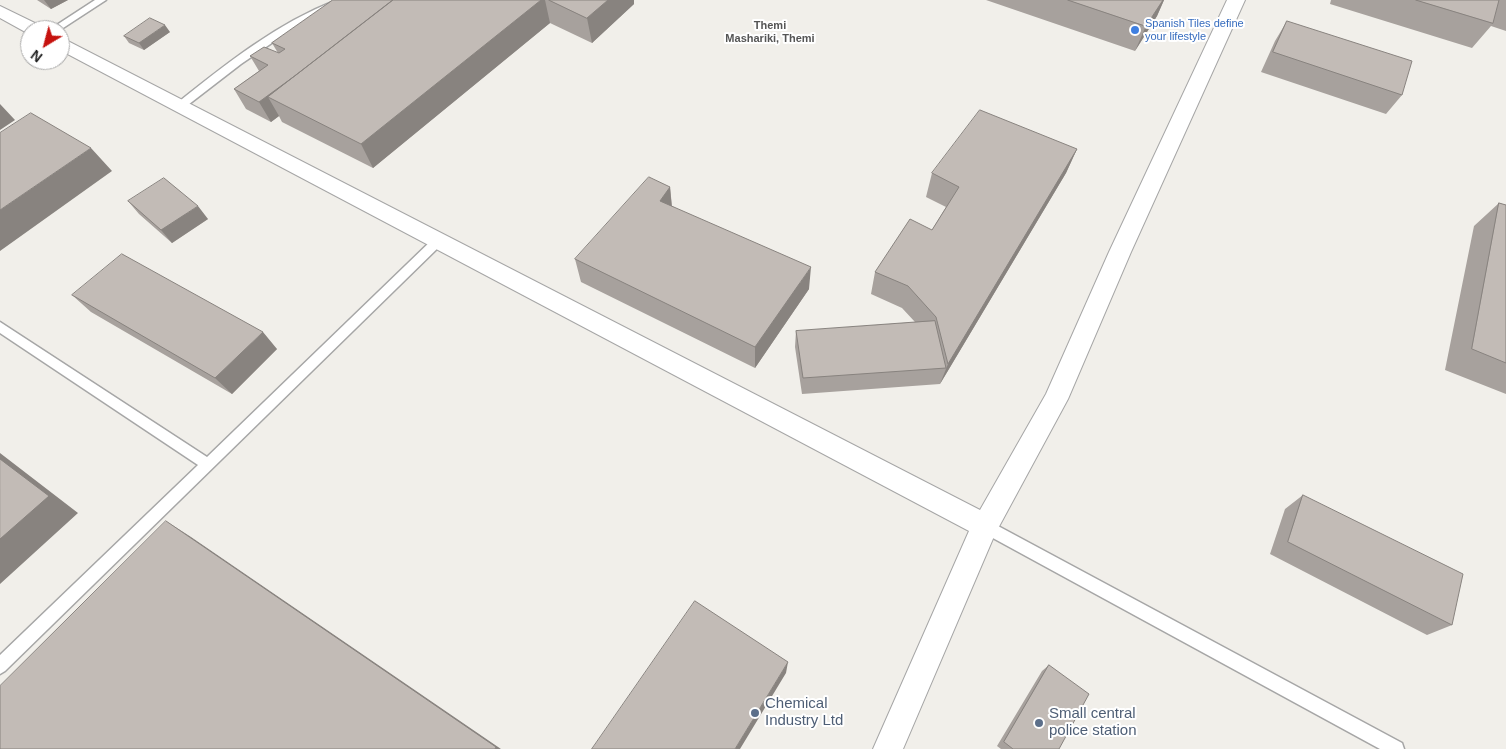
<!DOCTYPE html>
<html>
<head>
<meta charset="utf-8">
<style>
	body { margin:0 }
	#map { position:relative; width:1506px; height:749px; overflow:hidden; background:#f1efea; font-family:Helvetica,sans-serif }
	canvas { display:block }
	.north { position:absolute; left:20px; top:20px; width:50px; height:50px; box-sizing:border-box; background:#fff; border:1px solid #a7a7a7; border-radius:50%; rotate:217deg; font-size:14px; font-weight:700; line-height:20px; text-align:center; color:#222 }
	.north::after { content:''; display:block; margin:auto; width:18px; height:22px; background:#c6120e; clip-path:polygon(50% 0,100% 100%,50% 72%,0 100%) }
</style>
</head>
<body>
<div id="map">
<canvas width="1506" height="749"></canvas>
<div class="north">N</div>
</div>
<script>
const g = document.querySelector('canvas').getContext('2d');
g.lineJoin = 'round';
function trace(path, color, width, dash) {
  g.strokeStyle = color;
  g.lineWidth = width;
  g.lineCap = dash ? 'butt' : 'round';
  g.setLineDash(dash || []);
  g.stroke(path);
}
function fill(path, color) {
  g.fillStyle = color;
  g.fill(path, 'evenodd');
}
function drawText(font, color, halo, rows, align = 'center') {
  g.font = font + ' Helvetica,sans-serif';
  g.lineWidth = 4;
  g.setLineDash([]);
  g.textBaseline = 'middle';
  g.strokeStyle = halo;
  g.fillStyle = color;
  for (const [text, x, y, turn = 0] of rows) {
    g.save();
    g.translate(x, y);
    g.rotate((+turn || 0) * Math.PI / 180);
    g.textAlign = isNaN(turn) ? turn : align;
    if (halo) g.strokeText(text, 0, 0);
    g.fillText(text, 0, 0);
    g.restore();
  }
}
const service = new Path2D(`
	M95 0H106L60 30H49Z
	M337 0H350L285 34 241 64 184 108H176V104C226 64 277 23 337 0Z
	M438 237 444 241 442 244 5 671 0 674V655L198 465 0 333V322L207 457 434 238Z
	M985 519 1402 743 1404 749H1380L980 531 978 526 980 521Z`);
const minor = new Path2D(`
	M1227 0H1245L1131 252 1068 399 995 534 903 749H873L969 531 60 50V37L980 510 1046 394 1109 252Z
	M0 6 41 26 44 30H30L29 34 0 18Z`);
trace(service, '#a6a6a6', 3);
trace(minor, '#a6a6a6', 2);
fill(service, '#fff');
fill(minor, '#fff');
fill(new Path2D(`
	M37 0H68L51 9Z
	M333 0H634V4L592 43 550 23 373 168 282 122 279 116 271 122 246 109 234 89 259 71 250 56 278 53 272 43Z
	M986 0H1164L1157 16 1135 51Z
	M1331 0H1506V31L1491 26 1472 48 1330 4Z
	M1287 21 1402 95 1386 114 1261 72 1275 41Z
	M170 32 144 50 129 43 124 36Z
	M1077 149 1066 173 940 384 802 394 795 347 796 331 915 322 902 308 871 294 875 272 932 230 946 207 926 197 932 173Z
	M670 187 672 206 809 289 755 368 581 282 575 259Z
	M128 201 208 219 172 243 139 214Z
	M1499 203 1506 205V394L1445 370 1474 226Z
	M72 295 277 349 232 394 91 312Z
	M1303 495 1452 625 1427 635 1270 554 1285 509Z
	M1049 665 1059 749H1001L997 746 1042 671Z`), '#a7a19d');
fill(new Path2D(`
	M44 0H68L51 9Z
	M399 0 268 97 279 116 271 122 259 102Z
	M541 0H545L550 23 373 168 361 144Z
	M608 0H634V4L592 43 587 18Z
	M1163 0H1164L1157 16 1135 51 1146 26Z
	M165 25 170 32 144 50 139 43Z
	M0 104 15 120 0 130Z
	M91 148 112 171 0 251V210Z
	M1077 149 1066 173 940 384 948 364Z
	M670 187 672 210 660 201Z
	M198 206 208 219 172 243 161 230Z
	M811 267 809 289 755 368V347Z
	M263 332 277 349 232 394 215 378Z
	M0 453 78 513 0 584Z
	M166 521 191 537 501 749H495Z
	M788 662 786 673 740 749H735Z`), '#88837f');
const building = new Path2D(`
	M333 0H393L296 75 259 102 234 89 268 65 250 56 264 47 279 53 285 49 272 43Z
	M393 0H541L361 144 268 97Z
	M549 0H608L587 18Z
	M1068 0H1163L1146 26Z
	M1416 0H1499L1493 23Z
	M150 18 165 25 139 43 124 36Z
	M1287 21 1412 61 1402 95 1273 52Z
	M980 110 1077 149 948 364 936 317 908 286 875 272 910 219 932 230 959 187 932 173Z
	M31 113 91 148 0 210V133Z
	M649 177 670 187 660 201 811 267 755 347 575 259Z
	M164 178 198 206 161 230 128 201Z
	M1499 203 1506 205V363L1472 349Z
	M122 254 263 332 215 378 72 295Z
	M935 321 946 368 803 378 796 331Z
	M0 459 49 496 0 539Z
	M1303 495 1463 574 1452 625 1288 542Z
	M166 521 496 747 495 749H0V686Z
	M695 601 788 662 735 749H592Z
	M1049 665 1089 694 1059 749H1013L1004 742Z`);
fill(building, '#c2bbb6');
trace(building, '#88837f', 1);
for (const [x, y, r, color] of [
	[1135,30,5,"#3f7fe0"],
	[755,713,5,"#5c6f8a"],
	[1039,723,5,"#5c6f8a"]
]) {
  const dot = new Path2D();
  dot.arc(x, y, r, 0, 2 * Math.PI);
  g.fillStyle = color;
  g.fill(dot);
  trace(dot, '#fff', 2);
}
drawText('11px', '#366cbe', '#fff', [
	["Spanish Tiles define",1145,24],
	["your lifestyle",1145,37]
], 'left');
drawText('bold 11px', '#555', '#fff', [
	["Themi",770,26],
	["Mashariki, Themi",770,39]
]);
drawText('15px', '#4e5e75', '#fff', [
	["Chemical",765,704],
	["Industry Ltd",765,721],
	["Small central",1049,714],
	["police station",1049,731]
], 'left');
</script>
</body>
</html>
